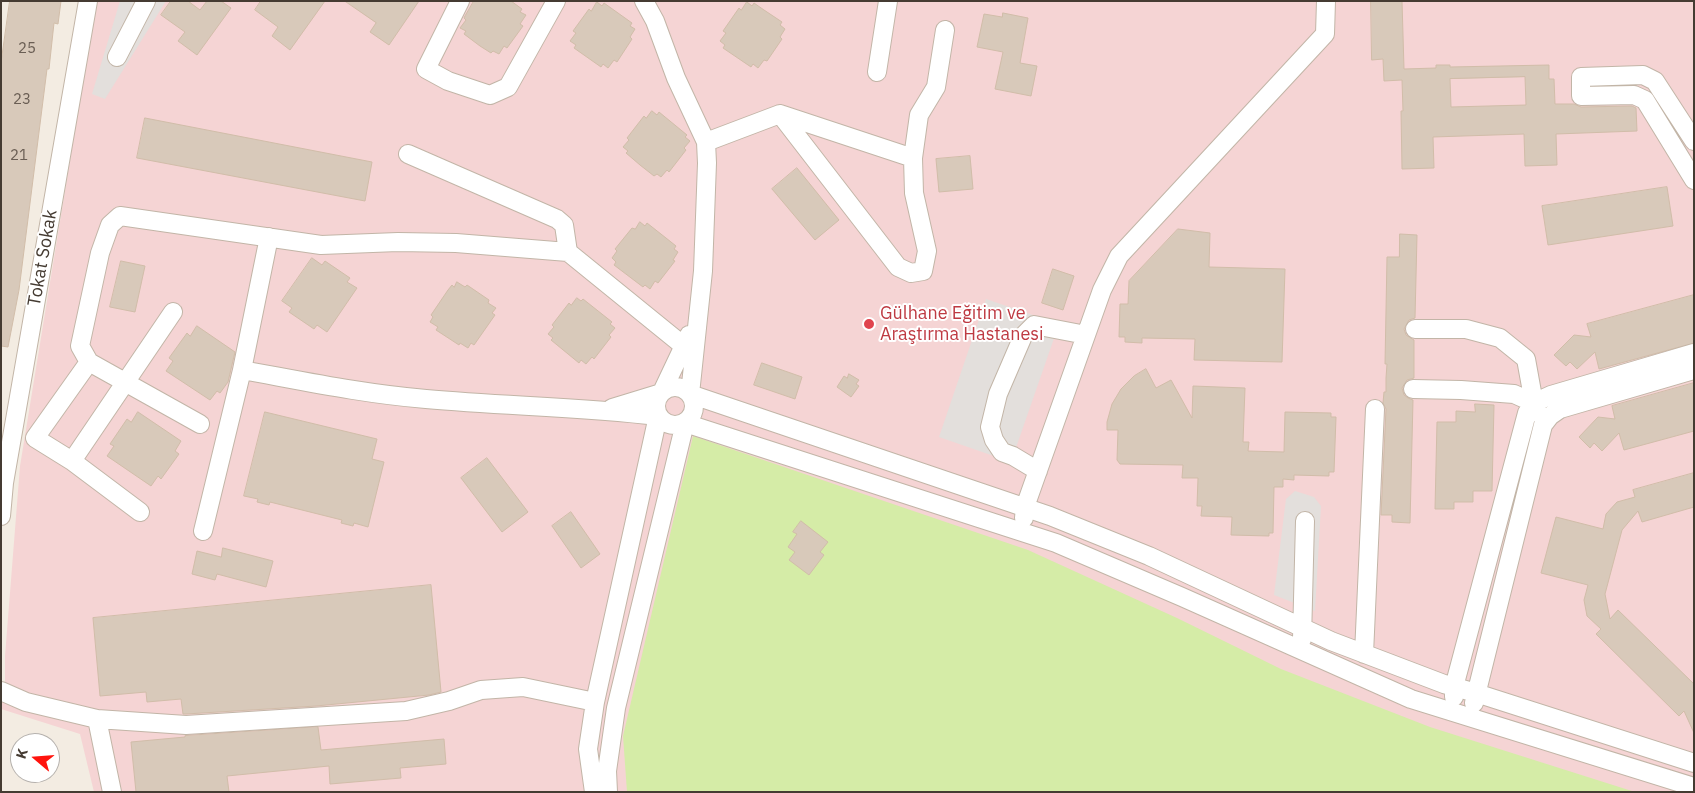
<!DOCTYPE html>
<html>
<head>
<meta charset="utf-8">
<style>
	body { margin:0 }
	#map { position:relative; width:1695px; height:793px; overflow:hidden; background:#f3ece2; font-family:"IBM Plex Sans",sans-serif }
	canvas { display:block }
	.frame { position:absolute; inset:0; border:2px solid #453b32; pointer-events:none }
	.north { position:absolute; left:10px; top:733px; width:50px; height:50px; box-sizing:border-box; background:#fff; border:1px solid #b5b1ad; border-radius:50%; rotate:288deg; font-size:14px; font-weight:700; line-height:20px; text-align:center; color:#453b32 }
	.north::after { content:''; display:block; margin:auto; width:18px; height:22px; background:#ff140d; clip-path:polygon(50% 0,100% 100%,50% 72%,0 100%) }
</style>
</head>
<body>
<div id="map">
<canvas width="1695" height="793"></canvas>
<div class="frame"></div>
<div class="north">K</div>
</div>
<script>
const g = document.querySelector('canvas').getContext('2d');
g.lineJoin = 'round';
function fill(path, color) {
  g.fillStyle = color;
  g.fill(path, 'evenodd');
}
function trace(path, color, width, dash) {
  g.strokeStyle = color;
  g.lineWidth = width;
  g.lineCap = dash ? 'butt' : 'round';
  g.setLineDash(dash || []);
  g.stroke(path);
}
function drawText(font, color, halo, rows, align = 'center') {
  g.font = font + ' "IBM Plex Sans",sans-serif';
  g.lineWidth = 4;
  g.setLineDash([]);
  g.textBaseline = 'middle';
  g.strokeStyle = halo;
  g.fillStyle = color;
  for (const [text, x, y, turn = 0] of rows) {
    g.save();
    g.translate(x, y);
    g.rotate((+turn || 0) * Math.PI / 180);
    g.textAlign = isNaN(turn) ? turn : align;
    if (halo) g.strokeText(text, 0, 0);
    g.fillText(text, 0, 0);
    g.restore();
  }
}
fill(new Path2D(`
	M96 1H1694V792H94L80 734 1 709V696L5 683V656L20 466Z`), '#f5d4d4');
fill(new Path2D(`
	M693 436 1028 550 1177 618 1281 669 1430 727 1635 792H627L623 736Z`), '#d5eca7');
fill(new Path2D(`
	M120 1H166L105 99 92 94Z
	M986 299 1059 324 1011 462 939 437Z
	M1295 491 1314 497 1321 506 1315 611 1274 595 1286 499Z`), '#e3dfdc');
const building = new Path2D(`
	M10 1H61L58 24 54 23 49 69H47L19 290 8 347 1 346V63Z
	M171 1H188L200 10 207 1H221L231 8 197 55 178 41 185 32 161 15Z
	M261 1H325L290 50 272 36 278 27 255 10Z
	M345 1H419L389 45 370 32 376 23Z
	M474 1H511L522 9 520 12 526 15 520 24 523 26 507 48 504 46 499 54 493 51 491 53 480 46 464 34 466 31 460 28 466 20 464 18 465 16Z
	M1371 1H1402L1404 69 1436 68V65H1450V67L1549 65V79H1554L1555 104H1574L1581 107 1632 106 1636 108 1637 131 1556 134 1557 165 1525 166 1524 134 1433 137 1434 168 1402 169 1401 111H1403L1402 80 1384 81 1383 59 1372 60ZM1525 77 1526 105 1451 107 1450 79Z
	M597 2 602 6 604 3 632 23 630 26 635 29 630 37 632 39 617 62 614 60 608 68 603 64 601 67 574 48 576 45 570 41 576 33 573 31 589 9 591 11Z
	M747 2 752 6 754 3 764 10 782 22 780 25 785 29 780 37 782 39 767 61 764 60 758 68 753 64 751 67 723 48 725 45 720 41 726 33 723 31 739 8 741 10Z
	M1003 13 1028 18 1020 63 1037 66 1031 96 995 89 1003 52 977 47 984 14 1002 17Z
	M652 111 657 115 659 112 687 135 685 137 690 141 684 148 686 150 669 172 667 170 661 177 657 174 654 176 640 165 626 153 628 151 623 147 629 140 627 138 644 116 646 118Z
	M145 118 372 162 365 201 137 158Z
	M970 156 973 189 939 192 936 159Z
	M797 168 839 220 815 240 772 189Z
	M1667 187 1673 226 1548 245 1542 206Z
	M640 222 645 226 647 223 666 238 676 246 674 249 678 252 673 260 675 261 658 283 655 281 650 289 645 285 643 287 614 265 616 262 612 258 617 251 615 249 632 228 635 229Z
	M1178 229 1210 233 1209 267 1285 269 1282 362 1194 360 1195 339 1142 338V343L1125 342V337H1119L1120 304H1128L1129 281Z
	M1400 234 1417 235 1415 318 1409 320 1404 329 1406 335 1414 340V378L1407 380 1402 388 1404 395 1408 398 1413 400 1410 523 1392 522V515H1381L1386 409 1383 403 1384 392H1386V378L1387 364H1385L1387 257H1399Z
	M312 258 322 265 325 261 350 278 347 282 357 288 327 332 317 325 314 329 289 312 292 308 282 301Z
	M121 261 145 266 135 312 110 307Z
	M1053 269 1074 276 1063 310 1042 303Z
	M457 282 465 287 467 285 489 300 488 303 496 308 492 313 495 315 474 345 471 343 468 348 460 343 459 345 436 330 438 327 430 322 433 317 431 315 448 290 452 285 454 287Z
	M1694 295V343L1599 369 1595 352 1577 369 1570 362 1566 366 1554 355 1574 335 1591 337 1587 324Z
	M577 298 581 301 583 299 612 322 610 324 615 328 609 335 611 337 594 359 592 357 586 364 581 360 579 363 551 340 553 338 548 334 554 327 552 325 569 303 571 305Z
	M197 326 235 352 228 382 220 393 217 391 210 400 166 371 173 361 169 358 187 333 190 336Z
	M762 363 802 377 795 399 754 385Z
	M1146 369 1156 388 1171 380 1192 418 1193 386 1245 388 1243 442H1249L1248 451 1284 452 1285 412 1331 413V417H1336L1334 472H1329V476L1294 475V480L1283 479V487H1274L1273 533H1269V536L1231 535 1232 517 1201 516 1202 506H1197L1198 478H1182L1183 465 1120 464 1117 460 1118 430H1107V422L1112 404 1121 389 1134 376Z
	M849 374 859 380 856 384 859 386 851 397 837 387 844 376 847 378Z
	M1694 383V431L1624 450 1619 433 1602 451 1594 443 1590 448 1579 437 1598 417 1615 419 1612 406Z
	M1475 404 1494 405 1492 491H1473V502H1454V509H1435L1437 422H1456V411L1475 412Z
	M138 412 181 441 175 451 179 454 161 479 158 476 151 486 107 456 114 446 110 444 127 419 131 422Z
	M265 412 377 439 372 459 384 462 368 527 354 523 353 526 341 523 342 520 270 502 269 505 257 502 258 499 244 496Z
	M487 458 528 512 502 532 461 478Z
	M1694 473V507L1642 522 1638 511 1622 530 1605 594 1610 619 1618 610 1694 684V733L1684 711 1679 716 1596 634 1601 629 1587 616 1584 600 1588 585 1541 573 1556 517 1603 529 1606 514 1617 502 1635 497 1633 490Z
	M571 512 600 554 581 568 552 526Z
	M801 521 828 542 820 552 824 555 809 575 789 560 795 552 788 547 797 534 793 532Z
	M223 548 273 561 266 587 217 574 215 580 192 574 197 551 221 557Z
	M431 585 441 692 429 695 316 706 186 714H183L181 699 147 702 146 692 100 696 93 618Z
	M318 727 321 750 444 739 446 764 400 768 401 778 330 784 329 766 227 776 229 792H136L131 742 185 737V736Z`);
fill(building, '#d8c9ba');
trace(building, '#d1bda9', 1);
const minor = new Path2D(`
	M460 1 426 69 448 81 490 95 508 87 556 1
	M644 1 655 21 676 78 706 142 707 163 703 271 690 394 1050 516 1149 556 1331 641 1444 684 1476 693 1694 763
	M117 57 146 1
	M877 72 888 1
	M780 114 898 267 911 273 923 271 927 251 914 193 913 158 919 115 936 87 945 30
	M1694 141 1655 81 1643 75 1581 77V96L1634 95 1645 100 1694 180
	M706 142 780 114 913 158
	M408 154 557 219 564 225 568 252
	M1415 329H1466L1500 338 1526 359 1534 403 1538 413
	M242 370 269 237
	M656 406a19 19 0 1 1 38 0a19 19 0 1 1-38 0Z
	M1413 389 1461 390 1514 394 1534 403
	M662 392 689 335
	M612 408 661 393
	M200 424 89 362 80 346 100 253 110 225 120 216 321 245 398 242 456 243 568 252 685 347
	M72 461 35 438 89 362
	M1038 471 1013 456 1002 452 994 440 990 427 998 394 1023 336 1034 325 1086 335
	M140 512 72 461 173 312
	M1 516 4 483 88 1
	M1024 518 1025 507 1102 290 1119 256 1325 34 1326 1
	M203 531 242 370C303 381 364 394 426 399 504 406 581 407 658 416L595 702 588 749 594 792
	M1302 639 1305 521
	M1364 654 1375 409
	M1 691 26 702 97 719 186 725 406 711 449 701 481 690 523 687 595 702
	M1454 697V687L1527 413 1534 403 1551 395 1694 353
	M1474 703 1543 425 1550 416 1560 409 1694 370
	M97 719 112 792
	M608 792 607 771 616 708 685 423 1056 543 1182 597 1411 699 1694 787`);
trace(minor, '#c2b5a7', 20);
trace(minor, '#fff', 18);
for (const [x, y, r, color] of [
	[869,324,6,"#e0444e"]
]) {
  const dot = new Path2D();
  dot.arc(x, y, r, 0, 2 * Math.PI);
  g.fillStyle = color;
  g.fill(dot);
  trace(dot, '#fff', 2);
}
drawText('15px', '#6a5e54', null, [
	["25",27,49],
	["23",22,100],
	["21",19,156]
]);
drawText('18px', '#453b32', '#fff', [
	["Tokat Sokak",43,258,-80]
]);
drawText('18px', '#be3a42', '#fff', [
	["Gülhane Eğitim ve",880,314],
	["Araştırma Hastanesi",880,335]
], 'left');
</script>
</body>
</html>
